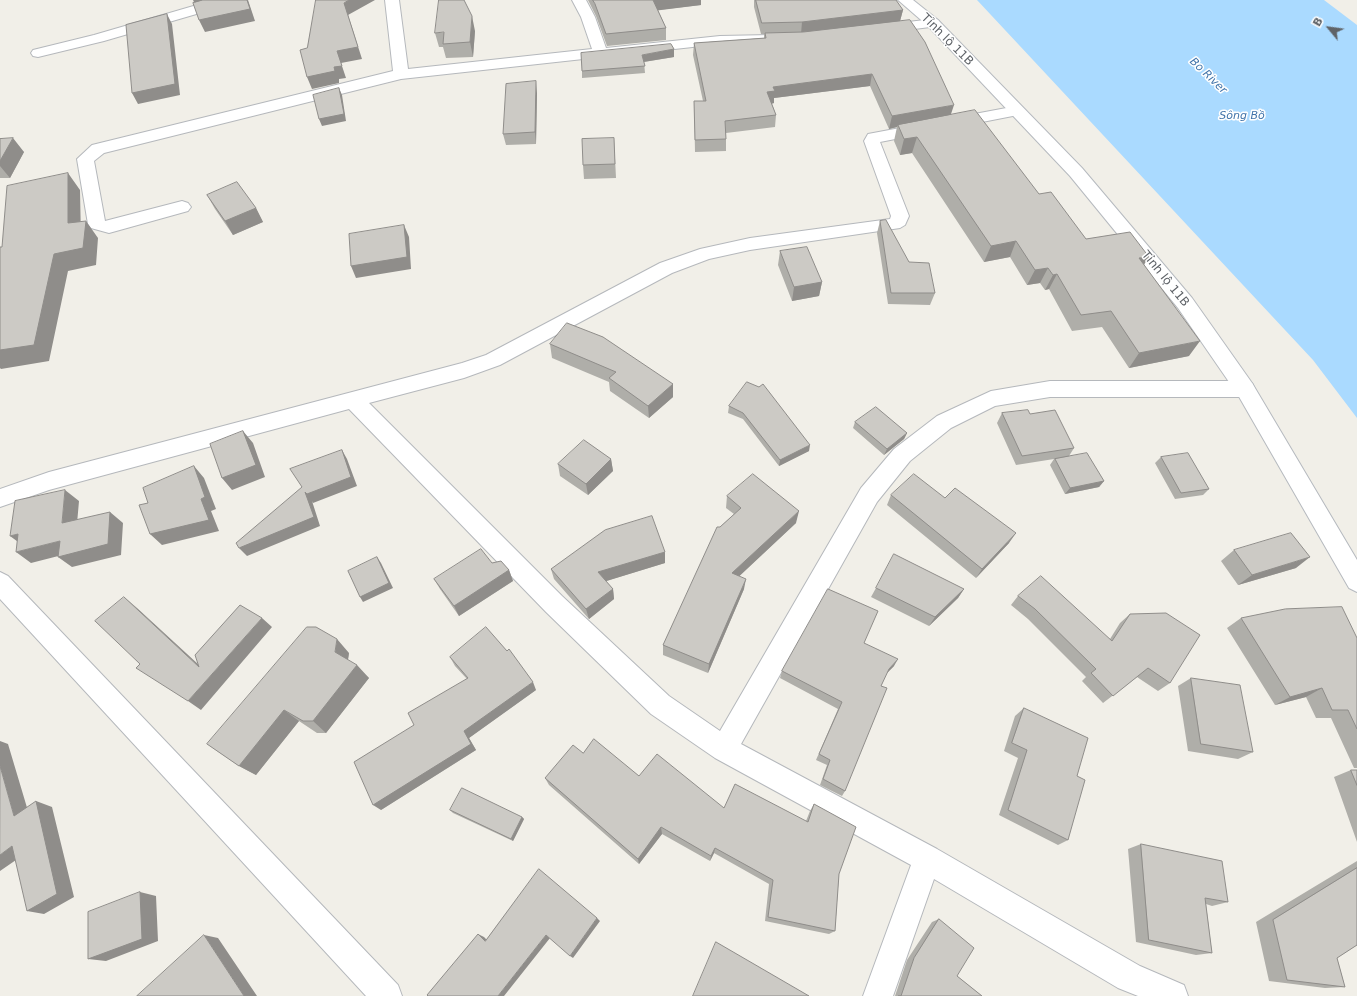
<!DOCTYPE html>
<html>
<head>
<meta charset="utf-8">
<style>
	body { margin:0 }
	#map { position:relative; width:1357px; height:996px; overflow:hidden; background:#f1efe8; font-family:"DejaVu Sans",sans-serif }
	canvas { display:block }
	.north { position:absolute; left:1309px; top:8px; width:40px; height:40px; -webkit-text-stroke:3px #fff; paint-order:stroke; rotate:299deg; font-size:11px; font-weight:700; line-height:16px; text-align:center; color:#5f6368 }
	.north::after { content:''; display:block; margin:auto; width:14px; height:18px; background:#5f6368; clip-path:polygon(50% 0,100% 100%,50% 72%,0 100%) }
</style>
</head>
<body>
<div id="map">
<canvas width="1357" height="996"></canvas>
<div class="north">B</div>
</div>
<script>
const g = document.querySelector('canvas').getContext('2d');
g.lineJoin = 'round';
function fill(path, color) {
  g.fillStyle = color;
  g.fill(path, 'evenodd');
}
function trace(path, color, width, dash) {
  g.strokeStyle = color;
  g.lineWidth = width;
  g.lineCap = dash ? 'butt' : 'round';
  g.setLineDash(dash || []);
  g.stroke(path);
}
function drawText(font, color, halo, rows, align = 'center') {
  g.font = font + ' "DejaVu Sans",sans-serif';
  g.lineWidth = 3;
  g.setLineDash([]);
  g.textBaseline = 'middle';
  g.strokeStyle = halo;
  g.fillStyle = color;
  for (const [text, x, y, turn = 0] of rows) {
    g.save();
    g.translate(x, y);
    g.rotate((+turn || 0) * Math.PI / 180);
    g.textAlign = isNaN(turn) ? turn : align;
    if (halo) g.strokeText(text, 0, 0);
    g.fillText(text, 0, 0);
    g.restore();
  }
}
fill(new Path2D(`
	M977 0H1324L1357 25V418L1313 360Z`), '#aadaff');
const minor = new Path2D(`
	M214 0H236L234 3 104 41 38 57 33 56 31 53 33 50 94 35Z
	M385 0H399L408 69 592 49 581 17 572 0H586L595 17 606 48 720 36 771 35 776 36 778 39 776 42 771 43 720 44 401 79 104 153 94 161 105 221 182 201 188 203 191 207 188 211 109 233 91 228 88 224 77 159 92 145 393 71Z
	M933 19 938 20 940 23 938 26 883 33 878 32 876 29 878 26 883 25Z
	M1017 106 1023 108 1025 111 1023 114 880 142 909 216 905 225 900 228 750 250 709 259 672 273 500 365 464 378 369 403 562 596 669 696 720 731 861 488 894 449 937 416 991 391 1050 381H1245L1252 383 1255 389 1252 395 1245 397H1050L995 406 951 428 910 461 877 502 741 744 937 849 1140 966 1184 985 1188 996H1138L1118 988 934 879 893 996H863L911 865 715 758 651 714 546 612 349 409 49 490 0 507V489L49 472 462 363 486 355 660 263 700 249 750 238 890 219 891 216 864 141 868 134Z
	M0 572 8 576 398 985 402 996H366L0 599Z`);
const secondary = new Path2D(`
	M898 0H913L938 20 1082 168 1192 298 1252 383 1357 560V592L1349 588 1238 395 1178 308 1070 176 928 26Z`);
trace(minor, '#b5b8bc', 2);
trace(secondary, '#b6babf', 2);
fill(minor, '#fff');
fill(secondary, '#fff');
fill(new Path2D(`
	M588 0H701V5L658 10 666 28V40L607 46 596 16Z
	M754 0H896L903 10 900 21 951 114 1039 194 1086 239 1149 257 1144 264 1189 356 1129 368 1102 327 1072 331 1049 289 1045 290 1040 283 1027 285 1010 257 984 262 912 153 900 155 894 141 897 127 889 129 870 86 774 98V103L772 104 776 115 775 127 726 133V151L695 152 694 101H703L693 55 694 43 764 38V34H761L754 7Z
	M475 31 473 57 446 58 443 47H439L435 33Z
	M674 49V57L644 62 645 73 582 78V71Z
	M537 93 536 144 506 145 503 134Z
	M614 138 616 178 584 179 583 165Z
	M0 139 24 152 10 178H0Z
	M207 195 256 208 263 222 233 235 215 209Z
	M880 221 909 262 935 293 930 305 888 304 877 233Z
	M780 251 822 282 819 296 792 301 778 265Z
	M550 344 673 384V397L649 418 610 391 609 382 552 358Z
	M759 387 809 451 779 466 743 419 728 413 729 406Z
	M1002 413 1030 414 1074 448 1069 456 1104 481 1099 487 1065 494 1050 465 1054 459 1016 465 997 423Z
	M855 422 907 433 904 439 884 455 853 428Z
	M1161 457 1209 489 1203 495 1175 499 1155 463Z
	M611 459 613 471 588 495 560 476 558 464Z
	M891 495 1009 543 976 578 887 505Z
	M727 496 796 523 739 576 744 589 708 673 663 655V645L720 527 734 514 726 508Z
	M1234 550 1296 568 1238 585 1221 561Z
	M665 552V563L606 581 613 589 614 599 589 619 554 579 551 569Z
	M492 563 509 570 513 581 459 616 440 589 434 579Z
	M876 588 964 589 958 598 929 626 871 597Z
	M1018 596 1110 639 1120 623 1130 614 1170 683 1158 691 1137 677 1103 703 1082 681 1086 677 1028 619 1011 605Z
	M1241 618 1357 638V768H1354L1331 718H1316L1306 697 1275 705 1227 628Z
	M864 643 894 666 886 674 881 686 845 791 842 796 820 785 827 765 816 760 838 709 780 678 782 671Z
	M349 653 348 660 369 678 326 733H317L299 721 256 775 239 766 207 744Z
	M450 657 536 690 469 738 476 750 381 810 414 725 467 679 455 666Z
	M1191 678 1253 752 1238 759 1188 751 1178 686Z
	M1024 708 1077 776 1068 840 1058 845 999 815 1018 758 1004 751 1015 716Z
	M583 753 639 776 724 808 806 821 810 811 814 804 839 874 835 931 829 934 765 921 769 884 714 853 710 861 662 834 639 864 549 785 545 778Z
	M1351 770H1357V842L1334 777Z
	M450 810 522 817 524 819 513 841 453 813Z
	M1141 844 1228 902 1212 906 1206 904 1212 953 1196 955 1136 942 1128 849Z
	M1357 861V945L1337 958 1345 987 1325 988 1269 981 1256 922Z
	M939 919 957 976 982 996H895L907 960 932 922Z`), '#afaea9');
fill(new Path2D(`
	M193 0H209L195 4Z
	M247 0H248L255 21 205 32 199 20Z
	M349 0H375L348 15 362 59 341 63 346 78 339 79V83L312 89 307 77 334 67 344 3Z
	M653 0H701V5L653 11Z
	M903 10 900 21 801 34 802 22Z
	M167 14 172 24 180 95 138 104 132 93Z
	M472 16 475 31 473 57 470 42Z
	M674 49V57L643 62 642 55Z
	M872 74 870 86 774 98V103L766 104 767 92 773 87Z
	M536 81 537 93 536 144 535 132Z
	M339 88 342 95 346 121 322 126 319 119Z
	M954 105 950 117 898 125 897 127 889 129 892 116Z
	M917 137 912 153 900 155 904 139Z
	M13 138 24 152 10 178 0 166V161Z
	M68 173 80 190 81 240 68 223Z
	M256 208 263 222 233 235 225 221Z
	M86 221 98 238 96 265 68 271 49 361 1 369 0 368V350L54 254Z
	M404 225 409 237 411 269 356 278 351 266Z
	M1016 241 1010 257 984 262 991 246Z
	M1149 257 1139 272V258Z
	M1048 268 1040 283 1027 285 1035 270Z
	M1057 274 1049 289 1045 290 1053 275Z
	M822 282 819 296 792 301 794 287Z
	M1200 341 1189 356 1129 368 1139 353Z
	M673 384V397L649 418 648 406Z
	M243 431 253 443 265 477 232 490 222 478Z
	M907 433 904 439 884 455 887 449Z
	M810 445 809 451 779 466 780 460Z
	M342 450 347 459 357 486 313 503 312 501 320 526 247 556 239 548 305 492Z
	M611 459 613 471 588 495 586 484Z
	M194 466 204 478 216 509 211 511 219 531 162 545 150 534 201 499Z
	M1104 481 1099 487 1065 494 1070 488Z
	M65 490 79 501 76 535 62 523Z
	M799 511 796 523 731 584 732 573Z
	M110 512 123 523 121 555 72 567 58 557Z
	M1016 533 1009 543 976 578 982 569Z
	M18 534 25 547 10 536Z
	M60 541 74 552 31 563 16 552Z
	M665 552V563L600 583 598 572Z
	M377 557 381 563 393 588 363 602 360 597Z
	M1310 557 1296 568 1238 585 1252 575Z
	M509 570 513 581 459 616 454 606Z
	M746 579 744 589 708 673 709 664Z
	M613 589 614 599 589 619 586 609Z
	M964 589 958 598 929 626 935 617Z
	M124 597 137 608 211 676 199 667Z
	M262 618 272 627 201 710 188 701Z
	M337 639 349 653 347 665 335 652Z
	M898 659 894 666 884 676 889 669Z
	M357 665 369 678 326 733 313 721Z
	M533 682 536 690 469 738 476 750 381 810 373 805 464 731Z
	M1322 688 1306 697 1275 705 1290 697Z
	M284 710 299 721 256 775 239 766Z
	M0 741 8 744 31 821 14 816 0 766Z
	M36 801 52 807 74 897 44 914 27 911Z
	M522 817 524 819 513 841 511 839Z
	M661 827 662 834 639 864 638 859Z
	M12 846 29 851 0 871V855Z
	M715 848 714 853 710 861 711 856Z
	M140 892 156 896 158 941 106 961 88 959Z
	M597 918 600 921 573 958 570 956Z
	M478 934 484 937 490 943 485 941Z
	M204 935 218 938 257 996H244Z
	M546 935 550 938 504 996H498Z`), '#8f8d8a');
const building = new Path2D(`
	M203 0H247L250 9 199 20 193 3Z
	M316 0H349L344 3 358 47 337 51 342 66 334 67 335 71 307 77 300 50 307 48Z
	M439 0H464L472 16 470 42 443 44 444 32 435 33Z
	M593 0H653L666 28 606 34 595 4Z
	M756 0H896L903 10 802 22 762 23Z
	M167 14 175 84 132 93 126 25Z
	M910 20 925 42 954 105 892 116 872 74 773 87 775 91 767 92 776 115 725 121 726 139 695 140 694 101H706L694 43 766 38 765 33 803 32Z
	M671 44 674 49 642 55 645 66 582 71 581 53Z
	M536 81 535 132 503 134 506 84Z
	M339 88 344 114 319 119 313 95Z
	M975 110 1039 194 1051 192 1086 239 1130 232 1149 257 1139 258 1200 341 1139 353 1111 311 1081 315 1057 274 1053 275 1048 268 1035 270 1016 241 991 246 917 137 904 139 898 125Z
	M13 138 0 161V139Z
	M614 138 615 164 583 165 582 139Z
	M68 173V223L86 221 83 248 54 254 34 345 0 350V247H2L7 186Z
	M237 182 256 208 225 221 207 195Z
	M886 220 909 262 929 263 935 293H891L880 221Z
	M404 225 407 257 351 266 349 234Z
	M807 247 822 282 794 287 780 251Z
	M567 323 603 337 673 384 648 406 609 378 616 372 550 344Z
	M747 382 759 387 763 384 810 445 780 460 743 413 729 406Z
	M876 407 907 433 887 449 855 422Z
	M1028 410 1030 414 1055 410 1074 448 1022 456 1002 413Z
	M243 431 256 465 222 478 210 444Z
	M584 440 611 459 586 484 558 464Z
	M342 450 351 477 307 494 305 492 314 517 239 548 236 543 302 487 290 469Z
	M1087 453 1104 481 1070 488 1055 459Z
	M1188 453 1209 489 1181 493 1161 457Z
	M194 466 205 497 201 499 209 520 150 534 139 505 148 503 143 488Z
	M753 474 799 511 732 573 746 579 709 664 663 645 717 527H720L741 508 727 496Z
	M914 474 945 498 955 488 1016 533 982 569 891 495Z
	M65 490 62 523 110 512 108 544 58 557 60 541 16 552 18 534 10 536 15 501Z
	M652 516 665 552 598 572 613 589 586 609 551 569 605 530Z
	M1291 533 1310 557 1252 575 1234 550Z
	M481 549 492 563 501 561 509 570 454 606 434 579Z
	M894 554 964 589 935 617 876 588Z
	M377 557 389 583 360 597 348 571Z
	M1041 576 1112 641 1130 614 1166 613 1200 635 1170 683 1148 668 1113 696 1091 673 1096 669 1035 609 1018 596Z
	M828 589 878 611 864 643 898 659 889 669 881 686 887 688 845 791 823 779 830 760 819 754 842 702 782 671Z
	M124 597 199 667 195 655 240 605 262 618 188 701 136 668 140 664 95 621Z
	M1342 607 1357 638V729L1348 710H1332L1322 688 1290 697 1241 618 1285 609Z
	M307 627H316L337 639 335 652 357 665 313 721H303L284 710 239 766 207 744Z
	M486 627 507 651 509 649 533 682 464 731 471 744 373 805 354 762 414 725 408 713 468 678 450 657Z
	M1191 678 1240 685 1253 752 1201 744Z
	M1024 708 1088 738 1077 776 1085 780 1068 840 1008 810 1027 750 1012 743Z
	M594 739 639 776 657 754 724 808 735 784 808 822 814 804 856 827 839 874 835 931 768 917 773 880 715 848 711 856 661 827 638 859 545 778 573 745 583 753Z
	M0 766 14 816 36 801 57 894 27 911 12 846 0 855Z
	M1351 770H1357V785Z
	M462 788 522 817 511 839 450 810Z
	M1141 844 1222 861 1228 902 1205 898 1212 953 1149 940Z
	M1357 868V945L1337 958 1345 987 1287 980 1273 920Z
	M539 869 597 918 570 956 546 935 498 996H428L427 995 478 934 485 941Z
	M140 892 142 939 88 959V912Z
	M939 919 974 948 957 976 982 996H898H901L914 958Z
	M204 935 244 996H137Z
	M716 942 809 996H693Z`);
fill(building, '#cccac5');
trace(building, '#8f8d8a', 1);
drawText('italic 11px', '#4174aa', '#fff', [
	["Bo River",1208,76,44],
	["Sông Bồ",1242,116]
]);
drawText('12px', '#5f6368', '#fff', [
	["Tỉnh lộ 11B",947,40,45],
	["Tỉnh lộ 11B",1165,279,51]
]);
</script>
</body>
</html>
